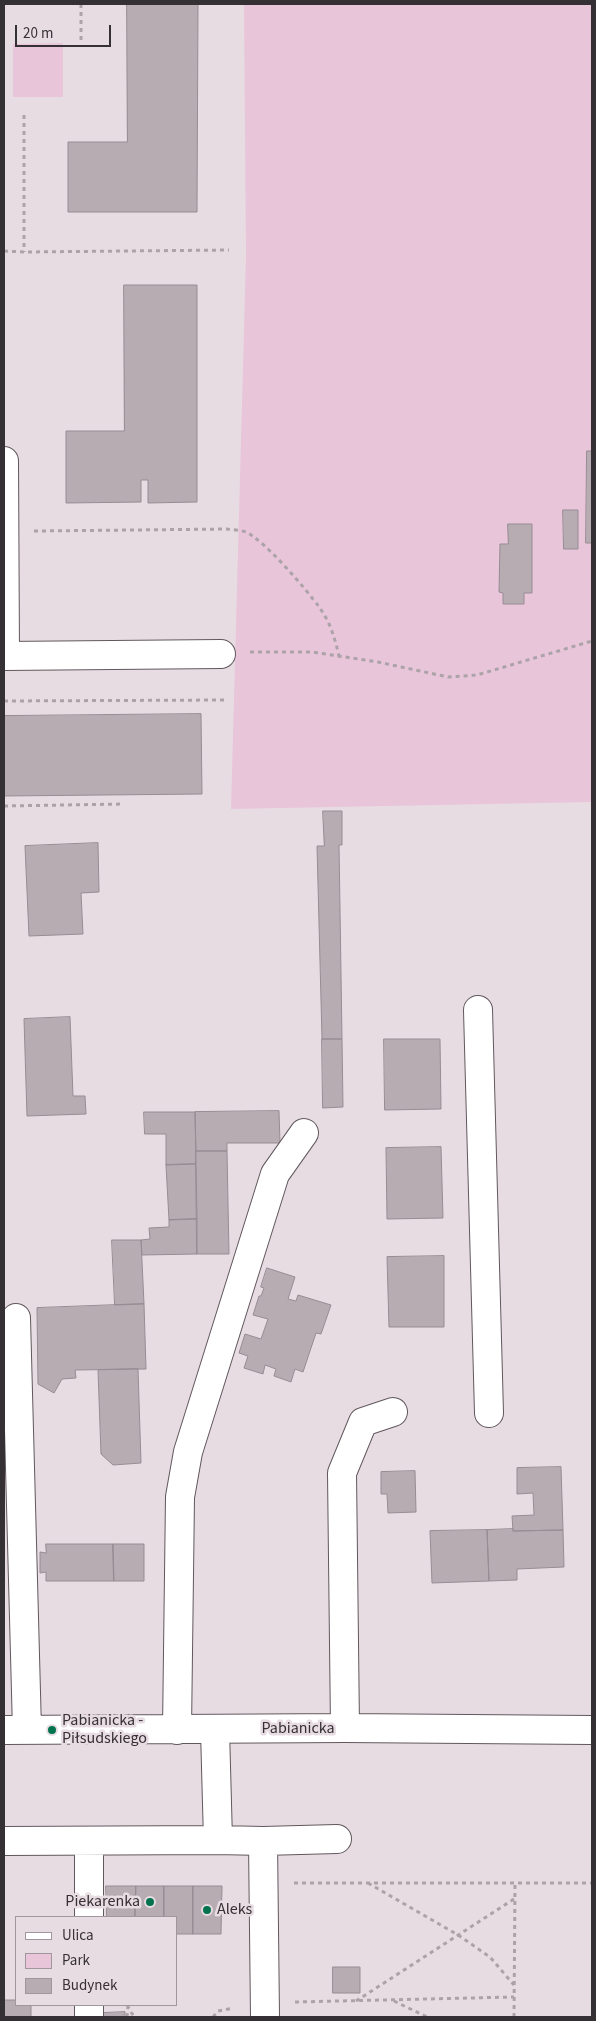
<!DOCTYPE html>
<html>
<head>
<meta charset="utf-8">
<style>
	body { margin:0 }
	#map { position:relative; width:596px; height:2021px; overflow:hidden; background:#e8dce3; font-family:"Source Sans 3",sans-serif }
	canvas { display:block }
	.frame { position:absolute; inset:0; border:5px solid #353033; pointer-events:none }
	.legend { position:absolute; left:15px; top:1916px; width:162px; height:90px; box-sizing:border-box; background:#e8dce3; border:1px solid #a0979d; margin:0; padding:6px 9px; list-style:none; font-size:15px; color:#353033 }
	.legend li { display:flex; align-items:center; gap:10px; height:25px }
	.legend b { width:25px; border:1px solid #a0979d }
	.scale { position:absolute; left:15px; top:25px; width:96px; height:22px; box-sizing:border-box; border:2px solid #353033; border-top:0; padding-left:6px; font-size:15px; line-height:18px; white-space:nowrap; color:#353033; -webkit-text-stroke:4px #e8dce3; paint-order:stroke }
</style>
</head>
<body>
<div id="map">
<canvas width="596" height="2021"></canvas>
<div class="frame"></div>
<ul class="legend">
<li><b style="height:6px;background:#fff"></b>Ulica</li>
<li><b style="height:14px;background:#e9c5da"></b>Park</li>
<li><b style="height:14px;background:#b7acb2"></b>Budynek</li>
</ul>
<div class="scale">20 m</div>
</div>
<script>
const g = document.querySelector('canvas').getContext('2d');
g.lineJoin = 'round';
function fill(path, color) {
  g.fillStyle = color;
  g.fill(path, 'evenodd');
}
function trace(path, color, width, dash) {
  g.strokeStyle = color;
  g.lineWidth = width;
  g.lineCap = dash ? 'butt' : 'round';
  g.setLineDash(dash || []);
  g.stroke(path);
}
function drawText(font, color, halo, rows, align = 'center') {
  g.font = font + ' "Source Sans 3",sans-serif';
  g.lineWidth = 5;
  g.setLineDash([]);
  g.textBaseline = 'middle';
  g.strokeStyle = halo;
  g.fillStyle = color;
  for (const [text, x, y, turn = 0] of rows) {
    g.save();
    g.translate(x, y);
    g.rotate((+turn || 0) * Math.PI / 180);
    g.textAlign = isNaN(turn) ? turn : align;
    if (halo) g.strokeText(text, 0, 0);
    g.fillText(text, 0, 0);
    g.restore();
  }
}
fill(new Path2D(`
	M244 4H592V802L231 809 246 256Z
	M63 43V97H13V44Z`), '#e9c5da');
const building = new Path2D(`
	M127 4H198L197 212H68V142H127Z
	M124 285H197V502L148 503V480H141V502L66 503V431H124Z
	M587 451H592V543H586Z
	M563 510H578V549H564Z
	M508 524H532V593H524V604H503V593L499 592 500 544H508Z
	M201 714 202 794 4 796V716Z
	M323 811H342V845H339L342 1039H322L317 846H324Z
	M98 843 99 892 81 893 83 934 29 936 25 846Z
	M70 1017 73 1096H85L86 1114 27 1116 24 1019Z
	M322 1039H342L343 1107 323 1108Z
	M384 1039H440L441 1109 385 1110Z
	M279 1111 280 1143H227V1151H196L195 1112Z
	M144 1112H195L196 1164 166 1165V1134H145Z
	M441 1147 443 1218 387 1219 386 1148Z
	M196 1151H227L229 1254H197Z
	M196 1164 197 1219 169 1220 166 1165Z
	M197 1219V1254L142 1255 141 1240 150 1239 149 1228 169 1227V1220Z
	M112 1240H141L144 1304 115 1305Z
	M444 1256V1327H389L387 1257Z
	M267 1268 295 1277 288 1299 296 1301 298 1295 331 1305 321 1334 316 1333 303 1372 295 1369 291 1382 274 1376 276 1369 265 1365 263 1374 244 1368 248 1356 239 1353 245 1334 261 1339 268 1319 253 1315 259 1296H261L264 1288 261 1287Z
	M144 1304 146 1369 75 1370 76 1378 62 1379 54 1393 38 1384 37 1308Z
	M138 1369 141 1463 113 1465 101 1454 98 1370Z
	M561 1467 563 1530 513 1531 512 1516 534 1515 533 1493 517 1494V1468Z
	M415 1471 416 1512 388 1513 387 1494H381V1472Z
	M513 1529V1531L563 1530 564 1567 517 1569V1580L489 1581 487 1530Z
	M487 1530 489 1581 432 1583 430 1531Z
	M46 1544H113L114 1581H46V1572L40 1573V1552L46 1553Z
	M113 1544H144V1581H114Z
	M106 1886H136L135 1917H107Z
	M136 1886H164V1917H135Z
	M164 1886H193V1934H176V1917H164Z
	M193 1886H222L221 1934H193Z
	M333 1967H360V1993H333Z
	M4 2000H16V2005H31V2017H4Z
	M125 2012V2017H104L103 2013Z`);
fill(building, '#b7acb2');
trace(building, '#978c93', 1);
const minor = new Path2D(`
	M4 461 5 656
	M4 656 221 654
	M478 1010 489 1413
	M16 1318 27 1730
	M345 1728 342 1473 363 1422 393 1412
	M4 1730 345 1728 592 1730
	M177 1730 180 1497 188 1452 275 1174 304 1133
	M215 1730 218 1840 263 1841 265 2017
	M4 1841 218 1840
	M263 1841 337 1839
	M89 1917V1841
	M89 2017V2005`);
trace(minor, '#61585d', 30);
trace(new Path2D(`
	M81 4V41
	M24 115V252
	M4 251 24 252 229 250
	M34 531 227 529C233 530 241 530 246 532 264 540 307 590 319 607 330 621 335 639 339 656
	M250 652H312L378 662 448 677 477 675 592 641
	M4 701 227 700
	M4 806 124 804
	M294 1883H592
	M368 1883 458 1935 490 1957 514 1985
	M356 2001 514 1899
	M394 2001 427 2017
	M295 2002 514 1997
	M127 2005 134 2017
	M127 2017 128 2006
	M213 2017 218 2011 234 2008
	M514 2017 515 1883`), '#aca3a8', 3, [4, 4]);
trace(minor, '#fff', 28);
for (const [x, y, r, color] of [
	[52,1730,5,"#00734d"],
	[150,1902,5,"#00734d"],
	[207,1910,5,"#00734d"]
]) {
  const dot = new Path2D();
  dot.arc(x, y, r, 0, 2 * Math.PI);
  g.fillStyle = color;
  g.fill(dot);
  trace(dot, '#e8dce3', 2);
}
drawText('16px', '#353033', '#e8dce3', [
	["Pabianicka -",62,1721],
	["Piłsudskiego",62,1739],
	["Piekarenka",140,1902,"right"],
	["Aleks",217,1910]
], 'left');
drawText('16px', '#353033', '#e8dce3', [
	["Pabianicka",298,1729]
]);
</script>
</body>
</html>
